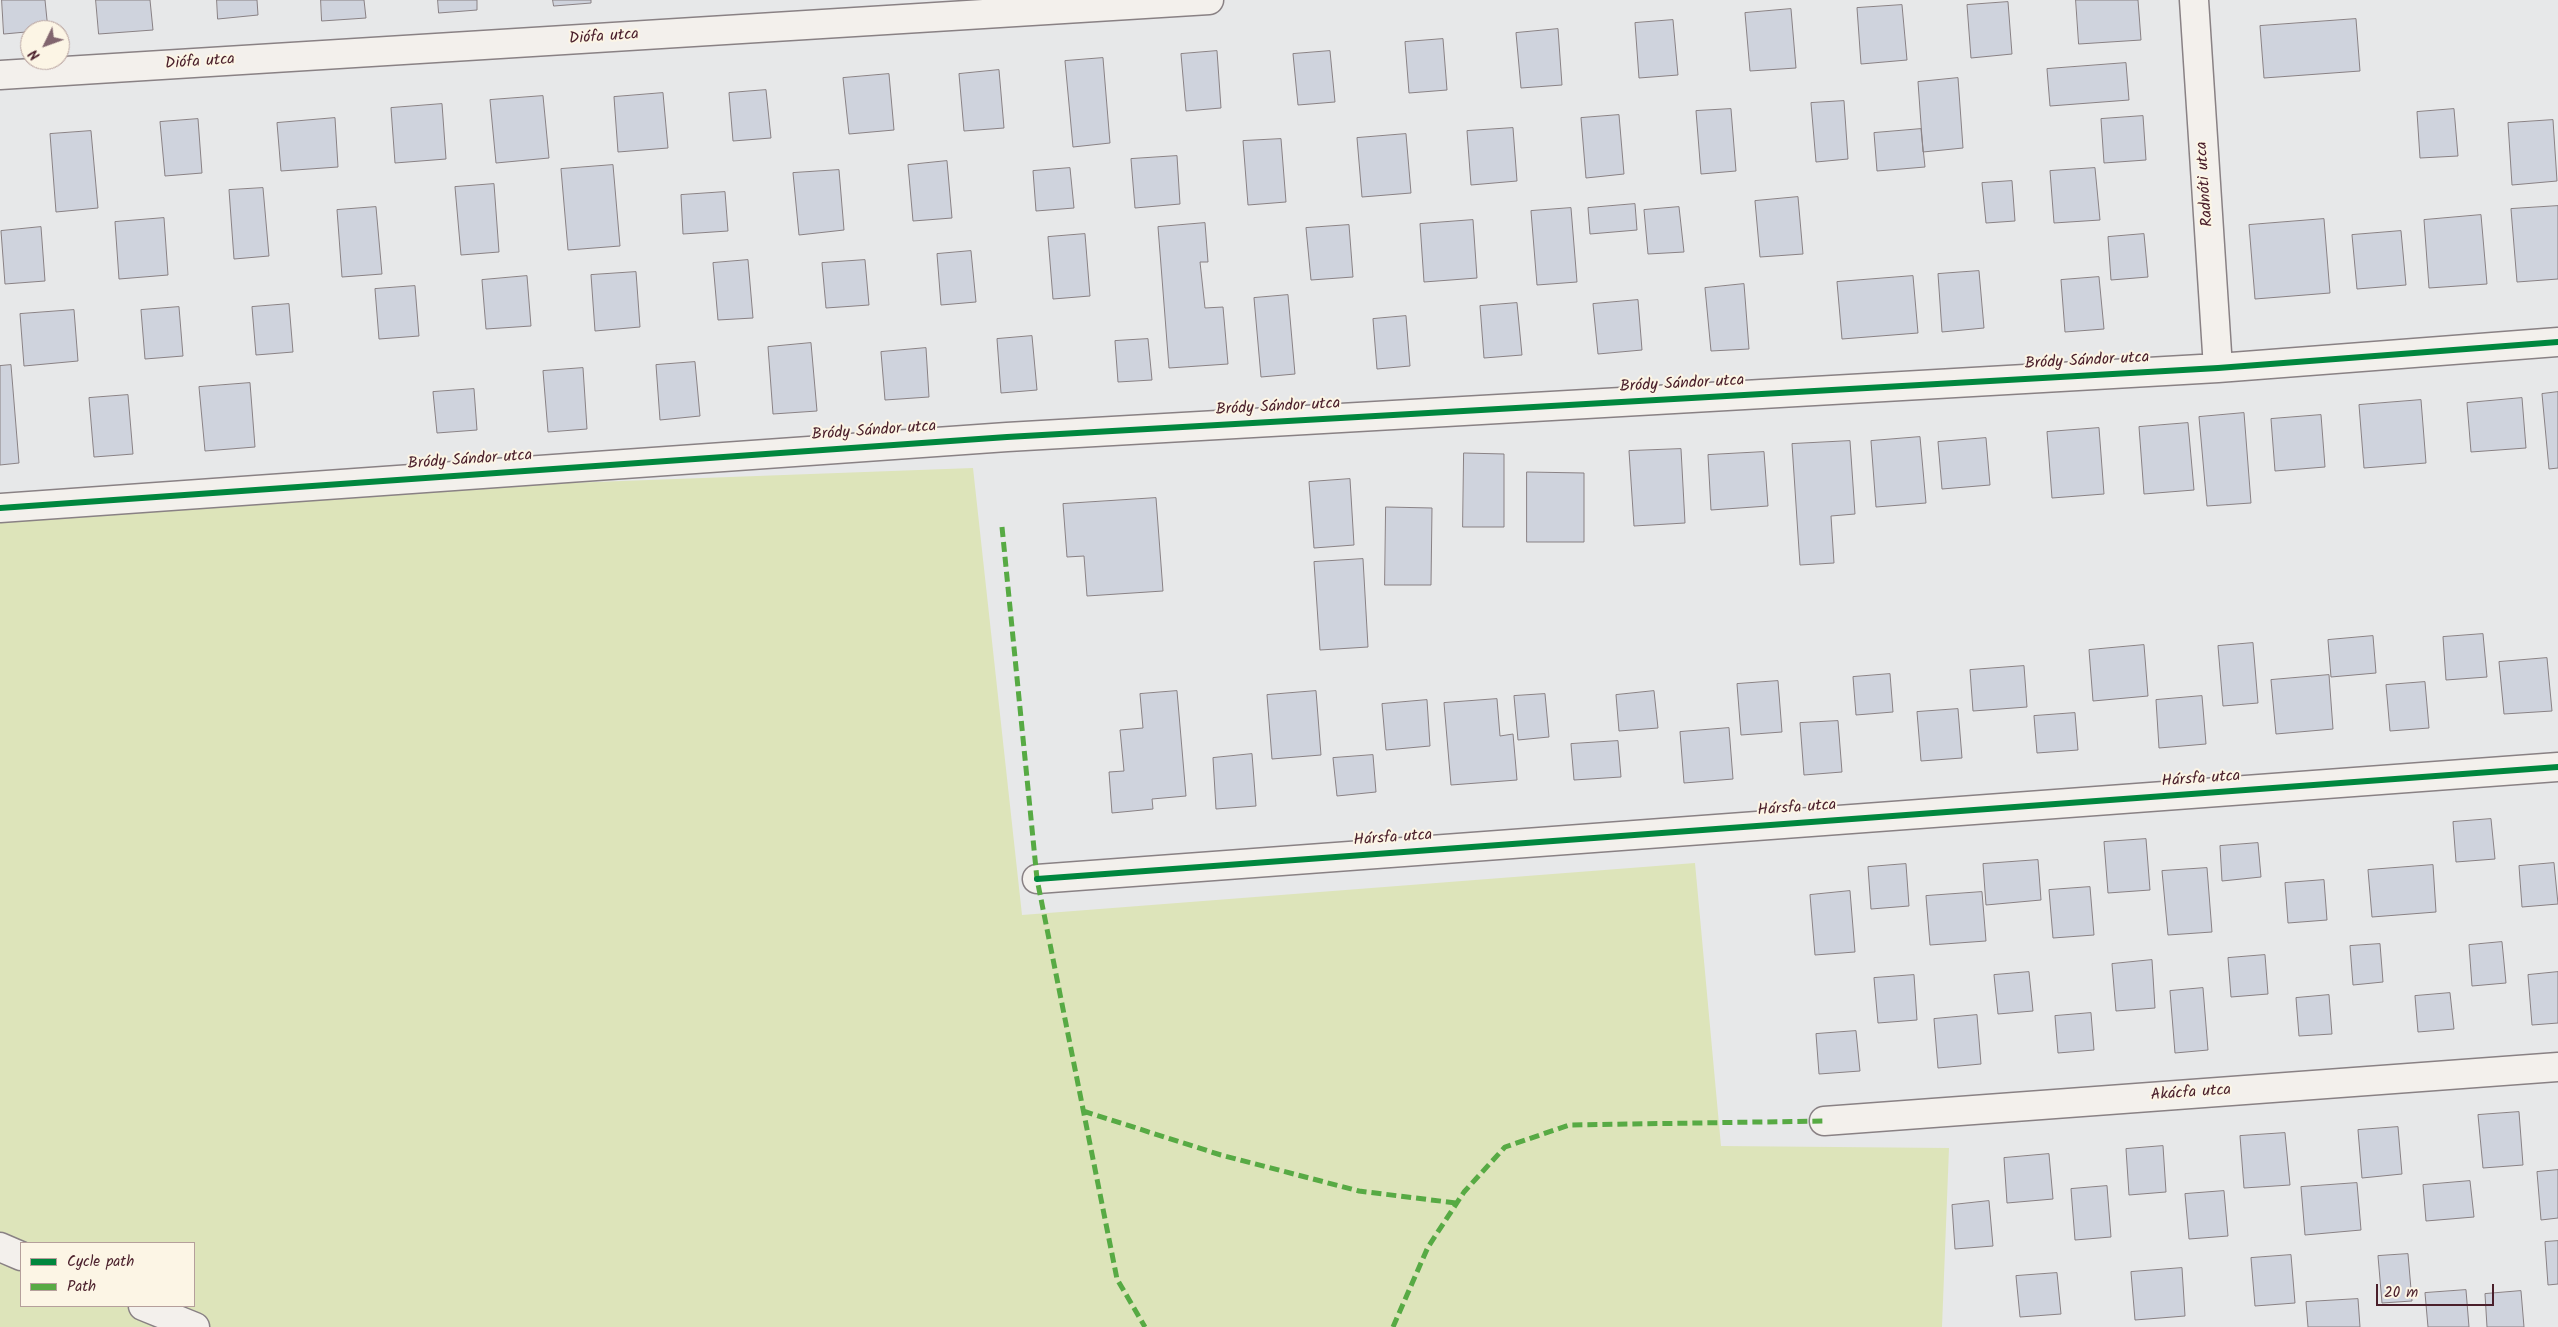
<!DOCTYPE html>
<html>
<head>
<meta charset="utf-8">
<style>
	body { margin:0 }
	#map { position:relative; width:2558px; height:1327px; overflow:hidden; background:#e7e8e9; font-family:Kalam,sans-serif }
	canvas { display:block }
	.legend { position:absolute; left:20px; top:1242px; width:175px; height:65px; box-sizing:border-box; background:#fcf5e5; border:1px solid #b59f9b; margin:0; padding:6px 9px; list-style:none; font-size:15px; color:#4a1f2b }
	.legend li { display:flex; align-items:center; gap:10px; height:25px }
	.legend b { width:25px; border:1px solid #b59f9b }
	.north { position:absolute; left:20px; top:20px; width:50px; height:50px; box-sizing:border-box; background:#fcf5e5; border:1px solid #b59f9b; border-radius:50%; rotate:228deg; font-size:14px; font-weight:700; line-height:20px; text-align:center; color:#4a1f2b }
	.north::after { content:''; display:block; margin:auto; width:18px; height:22px; background:#81656e; clip-path:polygon(50% 0,100% 100%,50% 72%,0 100%) }
	.scale { position:absolute; left:2376px; top:1284px; width:118px; height:22px; box-sizing:border-box; border:2px solid #4a1f2b; border-top:0; padding-left:6px; font-size:15px; line-height:18px; white-space:nowrap; color:#4a1f2b; -webkit-text-stroke:4px #fcf5e5; paint-order:stroke }
</style>
</head>
<body>
<div id="map">
<canvas width="2558" height="1327"></canvas>
<ul class="legend">
<li><b style="height:6px;background:#00873e"></b>Cycle path</li>
<li><b style="height:6px;background:#57aa44"></b>Path</li>
</ul>
<div class="north">N</div>
<div class="scale">20 m</div>
</div>
<script>
const g = document.querySelector('canvas').getContext('2d');
g.lineJoin = 'round';
function fill(path, color) {
  g.fillStyle = color;
  g.fill(path, 'evenodd');
}
function trace(path, color, width, dash) {
  g.strokeStyle = color;
  g.lineWidth = width;
  g.lineCap = dash ? 'butt' : 'round';
  g.setLineDash(dash || []);
  g.stroke(path);
}
function drawText(font, color, halo, rows, align = 'center') {
  g.font = font + ' Kalam,sans-serif';
  g.lineWidth = 4;
  g.setLineDash([]);
  g.textBaseline = 'middle';
  g.strokeStyle = halo;
  g.fillStyle = color;
  for (const [text, x, y, turn = 0] of rows) {
    g.save();
    g.translate(x, y);
    g.rotate((+turn || 0) * Math.PI / 180);
    g.textAlign = isNaN(turn) ? turn : align;
    if (halo) g.strokeText(text, 0, 0);
    g.fillText(text, 0, 0);
    g.restore();
  }
}
fill(new Path2D(`
	M973 468 1022 915 1695 863 1721 1146 1949 1148 1942 1327H0V504ZM21 1243H194V1306H21Z`), '#dde4ba');
const building = new Path2D(`
	M2 0H45L48 30 4 34Z
	M96 0H150L153 30 99 34Z
	M217 0H257L258 15 218 19Z
	M321 0H364L366 18 322 21Z
	M438 0H477V10L439 13Z
	M553 0H591V3L554 6Z
	M2076 0H2138L2141 40 2079 44Z
	M2008 2 2012 54 1971 58 1967 5Z
	M1902 5 1907 60 1861 64 1857 8Z
	M1791 9 1796 68 1750 71 1745 13Z
	M2356 19 2360 71 2264 78 2260 26Z
	M1673 20 1678 75 1639 78 1635 23Z
	M1558 29 1562 85 1521 88 1516 33Z
	M1443 39 1447 90 1409 93 1405 42Z
	M1217 51 1221 108 1186 111 1181 54Z
	M1330 51 1335 102 1298 105 1293 54Z
	M1103 58 1110 143 1073 147 1065 61Z
	M2126 63 2129 100 2050 106 2047 69Z
	M999 70 1004 128 964 131 959 74Z
	M889 74 894 130 849 134 843 78Z
	M1958 78 1963 148 1923 152 1918 82Z
	M766 90 771 138 733 141 729 93Z
	M663 93 668 148 618 152 614 97Z
	M543 96 549 158 496 163 490 100Z
	M1844 101 1848 159 1816 162 1811 103Z
	M442 104 446 159 395 163 391 108Z
	M1731 109 1736 171 1701 174 1696 111Z
	M2454 109 2458 156 2420 158 2417 112Z
	M1619 115 1624 174 1586 178 1581 118Z
	M2143 116 2146 160 2104 163 2101 119Z
	M335 118 338 167 281 171 277 123Z
	M198 119 202 173 165 176 160 122Z
	M2553 120 2557 181 2512 185 2508 123Z
	M1513 128 1517 181 1471 185 1467 131Z
	M1921 129 1925 167 1877 171 1874 133Z
	M91 131 98 208 56 212 50 134Z
	M1406 134 1411 193 1362 197 1357 138Z
	M1281 139 1286 202 1248 205 1243 141Z
	M1177 156 1180 204 1135 208 1131 159Z
	M947 161 952 218 913 221 908 165Z
	M613 165 620 246 568 250 561 169Z
	M1070 168 1074 208 1036 211 1033 171Z
	M2095 168 2100 220 2054 223 2050 171Z
	M839 170 844 230 799 235 793 173Z
	M2012 181 2015 221 1986 223 1982 183Z
	M494 184 499 252 461 255 455 187Z
	M263 188 269 256 234 259 229 190Z
	M725 192 728 231 683 234 681 195Z
	M1798 197 1803 254 1760 257 1755 201Z
	M1635 204 1637 230 1590 234 1588 208Z
	M2558 206V279L2517 282 2511 209Z
	M376 207 382 274 342 277 337 210Z
	M1679 207 1684 252 1648 254 1644 210Z
	M1571 208 1577 282 1537 285 1531 211Z
	M2481 215 2487 284 2429 288 2424 220Z
	M164 218 168 275 119 279 115 222Z
	M2324 219 2330 293 2255 299 2249 225Z
	M1473 220 1477 278 1424 282 1420 224Z
	M1205 223 1208 262H1200L1205 308 1223 307 1228 364 1169 368 1158 227Z
	M1349 225 1353 277 1311 280 1306 228Z
	M41 227 45 281 5 284 1 231Z
	M2401 231 2406 285 2357 289 2352 235Z
	M1085 234 1090 296 1053 299 1048 237Z
	M2144 234 2148 277 2111 280 2108 237Z
	M971 251 976 302 941 305 937 254Z
	M748 260 753 318 718 320 713 263Z
	M865 260 869 305 826 308 822 263Z
	M1979 271 1984 328 1942 332 1938 274Z
	M636 272 640 327 595 331 591 275Z
	M527 276 531 326 486 329 482 280Z
	M1913 276 1918 333 1842 339 1837 282Z
	M2099 277 2104 329 2065 332 2061 280Z
	M1744 284 1749 349 1711 351 1705 288Z
	M415 286 419 336 379 339 375 289Z
	M1288 295 1295 374 1261 377 1254 298Z
	M1638 300 1642 350 1598 354 1593 304Z
	M1517 303 1522 355 1484 358 1480 306Z
	M289 304 293 352 256 355 252 307Z
	M179 307 183 356 145 359 141 310Z
	M74 310 78 361 24 366 20 314Z
	M1406 316 1410 366 1377 369 1373 319Z
	M1032 336 1037 390 1001 393 997 339Z
	M1148 339 1152 380 1118 382 1115 341Z
	M811 343 817 411 773 414 768 347Z
	M926 348 929 397 885 400 881 352Z
	M695 362 700 416 660 420 656 365Z
	M11 365 19 463 0 465V366Z
	M583 368 587 429 548 432 543 371Z
	M250 383 255 447 205 451 199 387Z
	M474 389 477 430 437 433 433 392Z
	M2558 392V468L2549 469 2542 394Z
	M128 395 133 454 94 457 89 398Z
	M2522 398 2526 448 2471 452 2467 403Z
	M2421 400 2426 463 2364 468 2359 405Z
	M2244 413 2251 503 2207 506 2199 417Z
	M2321 415 2325 467 2275 471 2271 419Z
	M2188 423 2194 490 2144 494 2139 427Z
	M2099 428 2104 494 2052 498 2047 432Z
	M1920 437 1926 503 1876 507 1871 441Z
	M1986 438 1990 485 1942 489 1938 442Z
	M1850 441 1855 514 1831 516 1834 563 1800 565 1792 444Z
	M1681 449 1685 523 1634 526 1629 451Z
	M1764 452 1768 506 1711 510 1708 455Z
	M1464 453 1504 454V527H1463Z
	M1527 472 1584 473V542H1527Z
	M1350 479 1354 545 1314 548 1309 482Z
	M1156 498 1163 591 1087 596 1084 556 1067 557 1063 504Z
	M1386 507 1432 508 1431 585H1385Z
	M1363 559 1368 647 1320 650 1314 562Z
	M2483 634 2487 677 2446 680 2443 637Z
	M2373 636 2376 673 2331 677 2328 640Z
	M2253 643 2258 703 2223 706 2218 646Z
	M2144 645 2148 696 2093 701 2089 650Z
	M2547 658 2552 711 2504 714 2499 662Z
	M2024 666 2027 707 1973 711 1970 670Z
	M1890 674 1893 712 1856 715 1853 677Z
	M2329 675 2333 729 2276 734 2271 680Z
	M1778 681 1782 732 1741 735 1737 684Z
	M2425 682 2429 728 2390 731 2386 685Z
	M1177 691 1186 796 1152 799 1153 809 1112 813 1109 772 1124 771 1120 730 1143 728 1140 694Z
	M1316 691 1321 755 1272 759 1267 695Z
	M1654 691 1658 728 1619 731 1616 695Z
	M1545 694 1549 737 1518 740 1514 696Z
	M2202 696 2206 744 2159 748 2156 700Z
	M1497 699 1500 736 1513 734 1517 780 1451 785 1444 703Z
	M1427 700 1430 746 1386 750 1382 704Z
	M1958 709 1962 758 1921 761 1917 712Z
	M2075 713 2078 750 2037 753 2034 716Z
	M1838 721 1842 772 1804 775 1800 723Z
	M1729 728 1733 779 1684 783 1680 732Z
	M1618 741 1621 777 1574 780 1571 744Z
	M1252 754 1256 806 1216 809 1213 758Z
	M1373 755 1376 792 1337 796 1333 758Z
	M2491 819 2495 859 2456 862 2453 822Z
	M2146 839 2150 890 2108 893 2104 842Z
	M2258 843 2261 877 2222 881 2220 846Z
	M2038 860 2041 900 1986 905 1983 864Z
	M2554 863 2558 904 2522 907 2519 866Z
	M1906 864 1909 906 1871 909 1868 867Z
	M2433 865 2436 912 2372 917 2368 870Z
	M2207 868 2212 932 2168 935 2162 871Z
	M2324 880 2327 920 2288 923 2285 883Z
	M2090 887 2094 935 2053 938 2049 890Z
	M1850 891 1855 952 1815 955 1810 895Z
	M1982 892 1986 941 1930 945 1926 896Z
	M2502 942 2506 983 2472 986 2469 945Z
	M2380 944 2383 982 2353 985 2350 946Z
	M2265 955 2268 994 2231 997 2228 958Z
	M2152 960 2155 1008 2116 1011 2112 964Z
	M2029 972 2033 1011 1998 1014 1994 975Z
	M2558 972V1023L2532 1025 2528 975Z
	M1914 975 1917 1020 1878 1023 1874 978Z
	M2203 988 2208 1050 2175 1053 2170 991Z
	M2450 993 2454 1029 2418 1032 2415 996Z
	M2329 995 2332 1034 2299 1036 2296 998Z
	M2091 1013 2094 1050 2058 1053 2055 1016Z
	M1977 1015 1981 1064 1938 1068 1934 1019Z
	M1856 1031 1860 1071 1819 1074 1816 1034Z
	M2519 1112 2523 1165 2483 1168 2478 1115Z
	M2398 1127 2402 1174 2362 1178 2358 1130Z
	M2285 1133 2290 1185 2244 1188 2240 1136Z
	M2163 1146 2166 1192 2129 1195 2126 1149Z
	M2049 1154 2053 1199 2007 1203 2004 1158Z
	M2558 1170V1218L2541 1220 2537 1172Z
	M2470 1181 2474 1217 2426 1221 2423 1185Z
	M2357 1183 2361 1230 2305 1235 2301 1187Z
	M2107 1186 2111 1237 2075 1240 2071 1189Z
	M2224 1191 2228 1236 2189 1239 2185 1194Z
	M1989 1201 1993 1246 1955 1249 1952 1205Z
	M2558 1241V1284L2548 1285 2545 1242Z
	M2408 1254 2412 1301 2382 1303 2378 1256Z
	M2291 1255 2295 1303 2255 1306 2251 1258Z
	M2182 1268 2185 1316 2135 1320 2131 1272Z
	M2057 1273 2061 1314 2020 1317 2016 1276Z
	M2466 1290 2469 1327H2428L2425 1293Z
	M2521 1291 2524 1327H2487L2485 1294Z
	M2358 1299 2360 1327H2308L2306 1302Z`);
fill(building, '#cfd3dd');
trace(building, '#898184', 1);
const minor = new Path2D(`
	M2194 0 2218 368
	M0 75 1209 0
	M0 508 1007 437 2218 368 2558 342
	M1037 879 2558 767
	M1824 1121 2558 1067
	M0 1247 21 1256
	M143 1306 195 1327`);
trace(minor, '#898184', 31);
trace(minor, '#f3f0ec', 28);
trace(new Path2D(`
	M1002 527 1037 879 1117 1279 1145 1327
	M1083 1111 1221 1155 1359 1191 1456 1203
	M1393 1327 1428 1247 1464 1192 1505 1147 1569 1125 1824 1121`), '#57aa44', 5, [10, 5]);
trace(new Path2D(`
	M0 508 1007 437 2218 368 2558 342
	M1037 879 2558 767`), '#00873e', 6);
drawText('16px', '#4a1f2b', '#fcf5e5', [
	["Diófa utca",604,38,-4],
	["Diófa utca",200,63,-4],
	["Radnóti utca",2206,184,-94],
	["Bródy Sándor utca",2087,362,-3],
	["Bródy Sándor utca",1682,385,-3],
	["Bródy Sándor utca",1278,408,-3],
	["Bródy Sándor utca",874,432,-4],
	["Bródy Sándor utca",470,461,-4],
	["Hársfa utca",2201,780,-4],
	["Hársfa utca",1797,809,-4],
	["Hársfa utca",1393,839,-4],
	["Akácfa utca",2191,1094,-4]
]);
</script>
</body>
</html>
